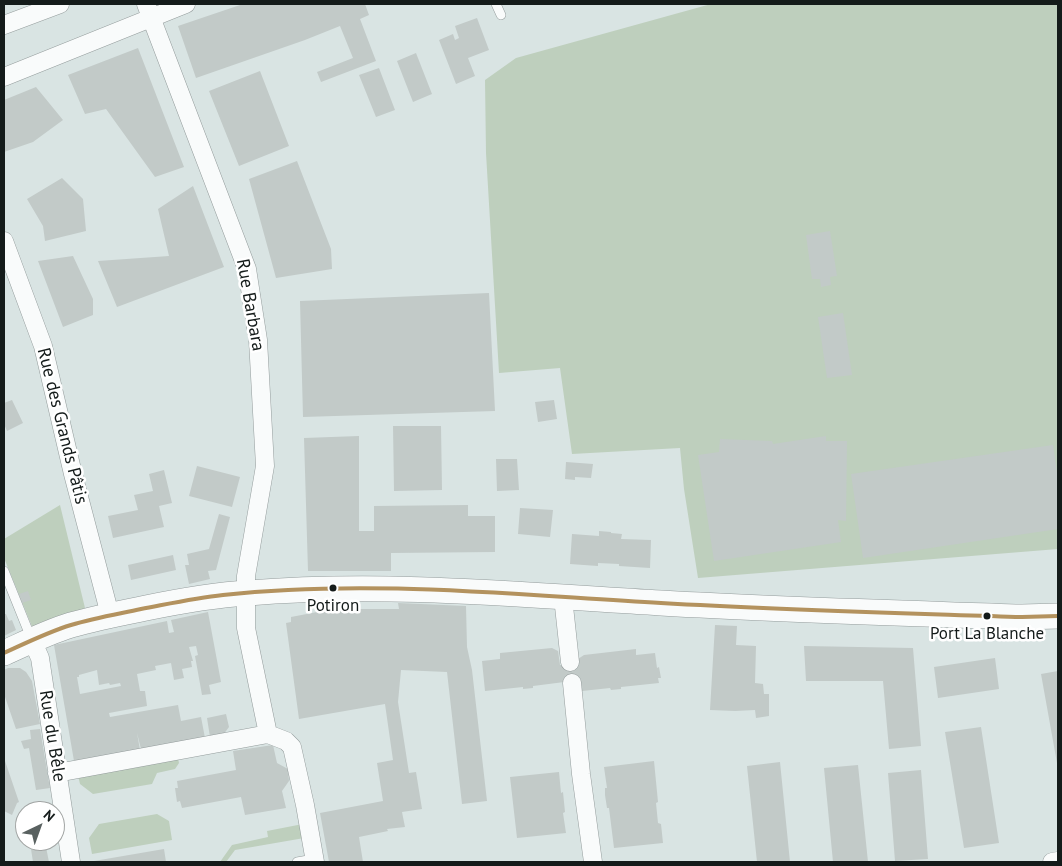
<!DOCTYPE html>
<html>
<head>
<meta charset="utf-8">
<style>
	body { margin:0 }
	#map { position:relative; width:1062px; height:866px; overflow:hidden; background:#d9e4e3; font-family:"PT Sans",sans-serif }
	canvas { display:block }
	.frame { position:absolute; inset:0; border:5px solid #141b1a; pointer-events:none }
	.north { position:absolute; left:15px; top:801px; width:50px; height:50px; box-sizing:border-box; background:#fff; border:1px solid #a1a4a3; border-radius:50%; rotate:42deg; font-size:14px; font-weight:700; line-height:20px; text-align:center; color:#141b1a }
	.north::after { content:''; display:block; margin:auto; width:18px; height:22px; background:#596160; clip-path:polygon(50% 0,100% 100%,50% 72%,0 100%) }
</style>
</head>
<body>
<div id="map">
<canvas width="1062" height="866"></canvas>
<div class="frame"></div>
<div class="north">N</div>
</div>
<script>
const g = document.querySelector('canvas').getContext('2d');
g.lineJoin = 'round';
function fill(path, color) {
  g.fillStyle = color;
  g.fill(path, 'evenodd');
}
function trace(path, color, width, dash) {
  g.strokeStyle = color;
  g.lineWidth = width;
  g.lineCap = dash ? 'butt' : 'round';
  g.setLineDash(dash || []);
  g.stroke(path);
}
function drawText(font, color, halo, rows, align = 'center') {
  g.font = font + ' "PT Sans",sans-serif';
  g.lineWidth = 5;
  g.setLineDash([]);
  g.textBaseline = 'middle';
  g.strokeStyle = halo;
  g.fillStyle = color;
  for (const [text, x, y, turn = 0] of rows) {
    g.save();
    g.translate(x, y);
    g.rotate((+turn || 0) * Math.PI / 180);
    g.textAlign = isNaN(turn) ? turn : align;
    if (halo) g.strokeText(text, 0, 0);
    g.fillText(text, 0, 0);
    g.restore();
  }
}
fill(new Path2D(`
	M711 4H1058V549L698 578 684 489 680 448 572 454 560 368 499 373 486 153 485 80 516 58Z
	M60 505 85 608 33 629 4 558V539Z
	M177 754 179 763 175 769 157 773 152 784 93 794 80 784 77 771Z
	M157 814 169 821 172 840 92 854 89 838 99 824Z
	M308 823 310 837 235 850 226 862H220L232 845 268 837 267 831Z`), '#becfbd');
fill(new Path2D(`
	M243 4H365L369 15 360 19 376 61 321 82 317 72 353 58 340 26 305 40 196 78 178 26Z
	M477 18 489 50 468 58 475 76 456 84 439 40 453 34 455 40 459 38 455 26Z
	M138 48 184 167 155 177 106 109 85 114 68 75Z
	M416 53 432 94 413 102 397 61Z
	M379 68 395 110 376 117 359 75Z
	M260 71 289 146 239 166 209 91Z
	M36 87 63 120 33 142 4 152V100Z
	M297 161 331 249 332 269 276 278 249 179Z
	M62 178 83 199 86 231 45 241 43 226 27 199Z
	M193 186 224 267 117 307 98 261 169 256 158 209Z
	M830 231 837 276 830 277 831 285 821 287 820 279H812L806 235Z
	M73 256 93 299V315L63 327 38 261Z
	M489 293 495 411 303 417 300 301Z
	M843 313 852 375 827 378 818 317Z
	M12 400 23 423 7 431 4 424V403Z
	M554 400 557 419 538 422 535 402Z
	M393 426H441L442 490 394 491Z
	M359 436V531H374V506L468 505V516H495V552L391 553V571H308L304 438Z
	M826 436V441H847L846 521 838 520 841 542 714 561 698 455 719 452 720 439 771 441H772L773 444Z
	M1053 445 1058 479V529L863 558 851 474Z
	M496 459H517L519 490 497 491Z
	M566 462 593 464 591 478 575 477V480L565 479Z
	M197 466 240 477 232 507 189 496Z
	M164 470 172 503 159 506 164 527 113 538 108 516 138 510 134 495 153 491 149 474Z
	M520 508 553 510 550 537 518 534Z
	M219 514 230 517 216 570 208 571 210 579 189 584 185 565H189L187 554 209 549Z
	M599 531 611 532V533L622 534 621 539 651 540 650 568 619 566V564L598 563V566L570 564 572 534 599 536Z
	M173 555 176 570 131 580 128 565Z
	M28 591 31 600 22 603 19 594Z
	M398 603 466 606 467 647 472 670 487 801 462 804 447 672 401 670 398 702 409 773 416 772 422 809 402 812 405 827 387 829 388 831 359 837 363 862H329L320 813 383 801 377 763 393 760 385 704 299 719 286 623 291 622V617L333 609H399Z
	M208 612 221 682 209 685 211 694 202 695 195 656 198 655 196 646 189 647 193 661H191L192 667 182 669 184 678 174 680 171 663 155 666 156 670 137 674 140 691H145L147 706 109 713 110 717 178 705 181 721 201 717 205 738 141 749 137 733 140 750 74 761 54 645 167 621 169 633 174 632 171 620ZM97 670 99 685 109 683 110 685 120 683 121 686 80 694 77 677H79V675Z
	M4 614H6L9 621 12 620 16 630 4 636Z
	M715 625 737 626 736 645 756 646 755 683 763 684 764 694H769V716L756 718 755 710 735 711 710 710Z
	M804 646 913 648 921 746 889 749 883 681H806Z
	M552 648 558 651 560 665 579 663 578 659 584 655 636 649V655L655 653 657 668 659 667 661 678H658L659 683 621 687V689L611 690 610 688 582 691 580 680 533 686V688L523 689V687L485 691 482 661 500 659V653Z
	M995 658 999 689 938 698 934 667Z
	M8 668H20L26 672 32 681 40 724 16 729 4 694V670Z
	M1058 671V763H1057L1041 674Z
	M226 714 229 727 223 735 210 737 207 718Z
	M981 727 999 843 964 848 945 732Z
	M40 729 50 788 36 790 29 748 24 749 21 741 31 739 30 730Z
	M273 745 277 763 288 769 289 781 282 791 286 808 245 815 241 797 182 808 180 801 177 802 175 788H178L177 781 236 770 233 751Z
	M4 758 19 802 17 803 12 815 4 811Z
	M654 761 658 802 656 803 658 823 661 824 663 843 614 848 609 808H607L605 795V788H607L604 767Z
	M780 762 790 862H757L747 766Z
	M858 765 868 862H833L824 768Z
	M921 770 928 859 895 861 888 773Z
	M559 772 561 793 563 792 565 812 563 813 566 833 517 838 510 777Z
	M46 847 49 862H33L31 849Z
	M164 849 166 862H94V861Z`), '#c2cac8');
const lane = new Path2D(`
	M496 4 501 15
	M4 571 31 638
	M297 862 314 859`);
const street = new Path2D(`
	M146 4 247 269 258 340 265 466 246 576V628L268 734
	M4 25 60 4
	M4 77 186 4
	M4 241 43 346 73 474 110 615
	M563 597 570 662
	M32 640 40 658 71 862
	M572 683 581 774 593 862
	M57 773 268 734 286 741 292 747 305 805 315 862
	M1052 862 1058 861`);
const secondary = new Path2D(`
	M4 653C26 643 48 632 71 625 95 618 121 613 146 608 180 601 214 595 248 593 386 582 524 595 661 603 781 610 902 613 1022 617L1058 616`);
trace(lane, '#949c9c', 10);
trace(street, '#949c9c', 19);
trace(secondary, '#949c9c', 26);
trace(lane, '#f9fbfb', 9);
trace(street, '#f9fbfb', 18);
trace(secondary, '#f9fbfb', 25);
trace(new Path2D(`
	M4 653C26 643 48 632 71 625 94 618 118 614 141 609 168 604 195 598 223 595 368 579 515 595 661 603 781 610 902 613 1022 617L1058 616`), '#b3925e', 4);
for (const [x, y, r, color] of [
	[333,588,4.5,"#141b1a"],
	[987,616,4.5,"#141b1a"]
]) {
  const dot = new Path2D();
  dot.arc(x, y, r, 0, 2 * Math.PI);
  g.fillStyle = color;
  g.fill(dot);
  trace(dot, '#fff', 2);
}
drawText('17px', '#141b1a', '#fff', [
	["Potiron",333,606],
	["Port La Blanche",987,634]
]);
drawText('18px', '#141b1a', '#fff', [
	["Rue Barbara",250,305,80],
	["Rue des Grands Pâtis",62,426,76],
	["Rue du Bêle",52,736,81]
]);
</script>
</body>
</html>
